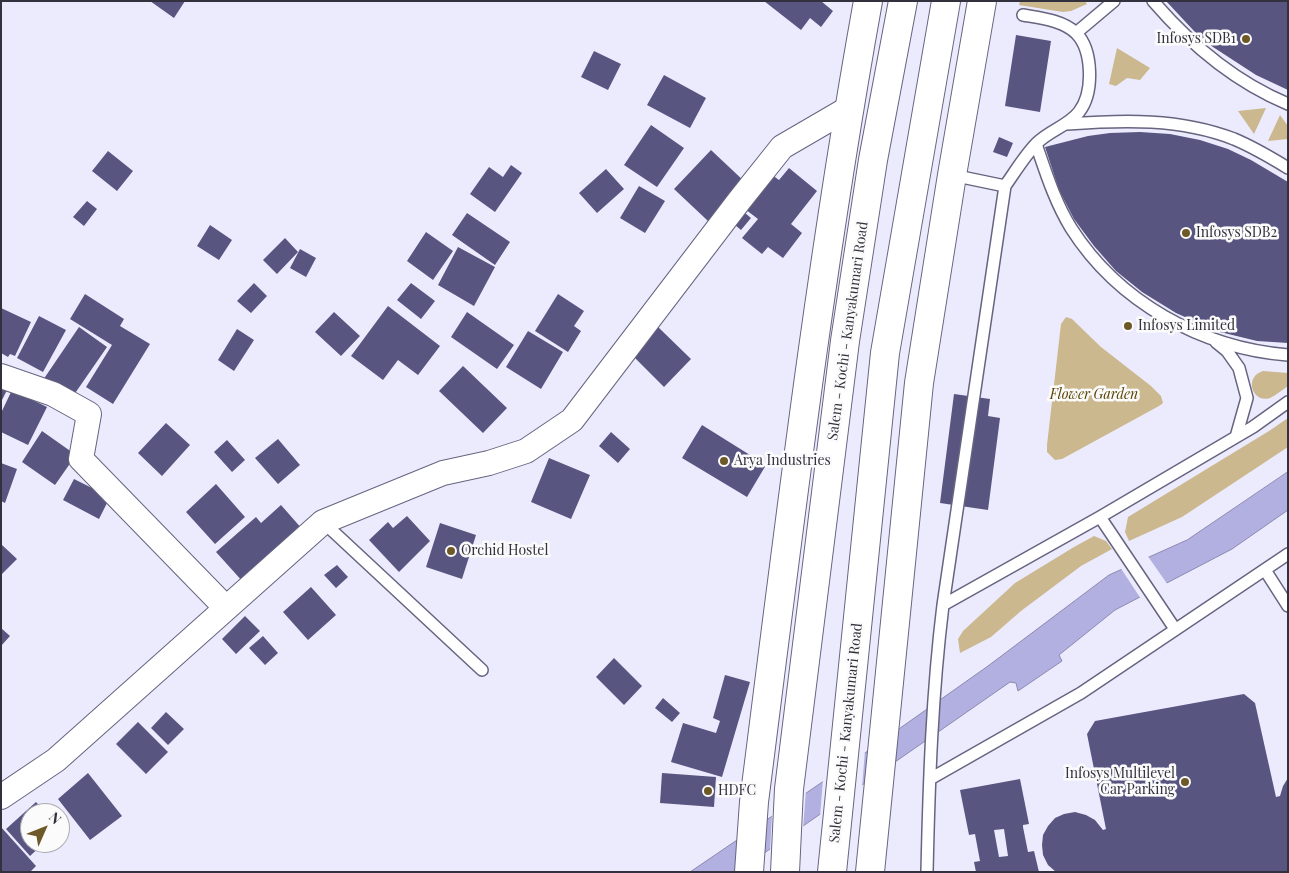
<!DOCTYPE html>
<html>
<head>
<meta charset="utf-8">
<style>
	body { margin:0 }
	#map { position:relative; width:1289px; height:873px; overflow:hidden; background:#ecebfe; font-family:"Playfair Display",serif }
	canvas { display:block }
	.frame { position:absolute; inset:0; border:2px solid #32313d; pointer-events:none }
	.north { position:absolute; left:20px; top:803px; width:50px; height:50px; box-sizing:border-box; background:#fbfbfb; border:1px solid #abaaaf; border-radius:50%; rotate:46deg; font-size:14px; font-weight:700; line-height:20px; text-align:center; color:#32313d }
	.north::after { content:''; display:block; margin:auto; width:18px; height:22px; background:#6d5927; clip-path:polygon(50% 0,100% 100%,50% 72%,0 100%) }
</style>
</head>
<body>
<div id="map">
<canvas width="1289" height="873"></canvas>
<div class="frame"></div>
<div class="north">N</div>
</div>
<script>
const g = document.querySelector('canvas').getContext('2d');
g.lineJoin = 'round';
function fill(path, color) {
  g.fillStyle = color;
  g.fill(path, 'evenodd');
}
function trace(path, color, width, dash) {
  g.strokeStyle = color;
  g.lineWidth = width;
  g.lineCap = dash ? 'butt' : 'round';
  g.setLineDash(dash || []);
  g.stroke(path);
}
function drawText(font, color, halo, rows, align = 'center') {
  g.font = font + ' "Playfair Display",serif';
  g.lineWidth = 5;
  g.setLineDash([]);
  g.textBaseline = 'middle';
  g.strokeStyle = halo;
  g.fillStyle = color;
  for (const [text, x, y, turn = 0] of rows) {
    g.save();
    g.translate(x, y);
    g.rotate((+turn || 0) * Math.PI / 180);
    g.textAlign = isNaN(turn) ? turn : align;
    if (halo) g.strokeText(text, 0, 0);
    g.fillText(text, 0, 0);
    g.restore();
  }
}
fill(new Path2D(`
	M1020 1H1085L1087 4 1071 11 1063 12 1019 5Z
	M1117 48 1150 68 1140 80 1127 78 1116 86 1109 84Z
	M1266 108 1254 134 1238 111Z
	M1280 115 1288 126V139L1268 141Z
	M1066 317 1072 319 1101 347 1151 386 1161 396 1163 403 1159 406 1062 459 1055 460 1047 452V445L1061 324Z
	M1263 371 1288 373V386C1282 390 1276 395 1270 398 1253 404 1243 377 1263 371Z
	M1288 418V447L1182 517 1129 541 1125 532 1128 517 1269 431Z
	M1094 536 1106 541 1112 549 1081 566 1021 611 991 637 960 653 958 639 963 631 1015 583 1074 547Z`), '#cbb88e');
const water = new Path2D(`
	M1288 472V510L1232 549 1115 610 1059 655 1062 661 1018 691 1016 683 1010 682 737 872H690L862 755 988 666 1109 575 1187 540Z`);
fill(water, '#b2afe1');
trace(water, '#8c89b0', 1);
fill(new Path2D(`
	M1147 555 1168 585 1141 599 1120 567Z
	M865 750 862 788 820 817 823 779Z
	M806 790 803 829 770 852 772 814Z`), '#ecebfe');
fill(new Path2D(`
	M150 1H185L174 18Z
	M764 1H821L833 11 821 27 810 18 801 30Z
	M1166 1H1288V90L1256 75 1213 47 1194 31Z
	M1016 35 1051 41 1040 112 1005 106Z
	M594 51 621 64 608 90 581 77Z
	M664 75 706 98 690 128 647 105Z
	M651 125 684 148 657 187 624 165Z
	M1140 132 1170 134 1200 140 1228 149 1251 160 1288 182V343L1257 341 1216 331 1176 313 1142 292 1116 271 1094 246 1074 219 1059 190 1045 147 1088 136 1110 133Z
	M999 137 1013 143 1007 157 993 152Z
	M711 150 745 182 708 221 674 189Z
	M108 151 133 171 117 191 92 171Z
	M511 165 522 173 495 212 470 194 489 167 503 177Z
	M789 168 817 191 791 224 802 233 783 258 768 247 762 254 742 238 758 219 741 206 768 172 779 180Z
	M606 169 624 189 597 213 579 193Z
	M639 186 665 201 645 233 620 218Z
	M87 201 97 209 84 226 73 217Z
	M739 208 751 218 741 230 729 220Z
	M467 213 510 242 495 265 452 235Z
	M210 225 232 240 219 260 197 246Z
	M426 232 453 251 433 280 407 261Z
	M285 238 298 252 277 274 263 260Z
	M458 247 495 267 474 306 438 285Z
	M300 249 316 258 306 277 290 268Z
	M254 283 267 296 251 313 237 301Z
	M411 283 435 301 421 319 397 300Z
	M85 294 124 319 120 326 150 344 113 404 86 387 112 345 70 319Z
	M558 294 584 311 574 326 581 331 568 352 535 331Z
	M388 306 440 346 418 375 398 360 383 380 351 356Z
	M1 308 31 322 15 356 10 354 8 357 1 353Z
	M334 312 360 336 341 356 315 332Z
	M467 312 514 345 497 369 451 337Z
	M39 316 66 330 43 372 17 358Z
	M656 325 691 359 664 387 629 352Z
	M79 327 107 347 69 402 41 383Z
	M237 329 254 340 234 371 218 360Z
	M528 331 563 352 541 389 506 367Z
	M463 366 507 408 483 433 439 391Z
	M1 387 7 390 1 402Z
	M12 390 47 407 28 445 1 432V413Z
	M954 394 990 399 988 416 1000 418 988 510 940 503Z
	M166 423 190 445 162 476 138 453Z
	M702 425 766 465 747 497 682 458Z
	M42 431 76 455 55 485 22 462Z
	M611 432 630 449 618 463 599 446Z
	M278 439 300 465 278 484 255 458Z
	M227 440 245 460 232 472 214 452Z
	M549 458 590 475 571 519 531 502Z
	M1 463 17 469 5 503 1 501Z
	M74 479 110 497 99 519 63 500Z
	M216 484 245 517 215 544 186 512Z
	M281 505 303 530 244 583 216 552 256 517 261 523Z
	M407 516 430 541 399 572 369 540 388 522 393 528Z
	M440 523 476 535 462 579 426 567Z
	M1 544 17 559 1 575Z
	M337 565 348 577 336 588 324 575Z
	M311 587 336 615 308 640 283 612Z
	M245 616 260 631 236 654 222 639Z
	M1 628 10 636 1 646Z
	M263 636 278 653 265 665 249 648Z
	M614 658 642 686 624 705 596 677Z
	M725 675 750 682 722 777 671 762 683 723 716 733 720 721 713 718Z
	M1244 694 1255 703 1276 797 1280 796 1283 786 1288 778V872H1056L1048 865 1043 855 1042 845 1043 835 1048 826 1055 818 1064 814 1075 812 1086 815 1095 820 1103 830 1106 829 1087 734 1095 721Z
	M663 698 680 713 672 722 655 708Z
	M166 712 184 729 168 745 151 728Z
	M138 722 168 752 146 774 116 744Z
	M88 773 122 816 90 840 58 799Z
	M662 773 716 777 714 807 660 803Z
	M1020 779 1029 824 1023 825V827L1028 852 1034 851 1039 872H976L974 862 980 861 975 834 969 835 960 790ZM1004 829 1008 856 999 857 994 830Z
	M36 802 46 813H30V843H44L30 856 6 829Z
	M1 827 36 866 30 872H1Z`), '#595581');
const service = new Path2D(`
	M1153 1C1190 44 1235 82 1288 104
	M1076 33 1114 1
	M1067 124C1123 120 1180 118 1234 139 1253 147 1270 157 1288 168
	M1036 144C1046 173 1055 202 1071 228 1118 302 1201 348 1288 355
	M1005 186C1015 172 1025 155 1037 143 1050 130 1068 126 1079 112 1094 93 1093 50 1076 33 1062 20 1040 18 1023 15
	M1216 342 1227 351 1239 368 1247 398 1236 437
	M1100 517 1175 629
	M323 522 482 670
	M1265 570 1288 606
	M943 605 1100 517 1253 427 1288 402
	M930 779 1081 693 1288 554
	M927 872C929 782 932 694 943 605L1005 186 952 175`);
const minor = new Path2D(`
	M1 376 53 394 89 414 81 459 226 608
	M1 797 56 760 323 522 443 473 489 463 526 451 572 420 739 201 782 147 849 108`);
const tertiary = new Path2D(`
	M749 872 754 802C788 535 820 267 868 1
	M870 872 919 383 952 175 982 1`);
const trunk = new Path2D(`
	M785 872 789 789 845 341 873 160 903 1
	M832 872 885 353 946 1`);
trace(service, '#66647f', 14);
trace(minor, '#66647f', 26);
trace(tertiary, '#66647f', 30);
trace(trunk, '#66647f', 30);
trace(service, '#fff', 11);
trace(minor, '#fff', 24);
trace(tertiary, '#fff', 28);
trace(trunk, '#fff', 28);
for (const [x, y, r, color] of [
	[1246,39,5,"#6d5927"],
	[1186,233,5,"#6d5927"],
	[1128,326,5,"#6d5927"],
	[724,461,5,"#6d5927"],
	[451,551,5,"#6d5927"],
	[1185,782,5,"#6d5927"],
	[708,791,5,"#6d5927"]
]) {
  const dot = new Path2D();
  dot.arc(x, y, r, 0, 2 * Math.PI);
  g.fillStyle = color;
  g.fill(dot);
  trace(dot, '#fbfbfb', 2);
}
drawText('14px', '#32313d', '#fbfbfb', [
	["Infosys SDB1",1236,39,"right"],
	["Infosys SDB2",1196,233],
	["Infosys Limited",1138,326],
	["Arya Industries",734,461],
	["Orchid Hostel",461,551],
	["Infosys Multilevel",1175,774,"right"],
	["Car Parking",1175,790,"right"],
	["HDFC",718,791]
], 'left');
drawText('14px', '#32313d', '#fbfbfb', [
	["Salem - Kochi - Kanyakumari Road",848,331,-82],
	["Salem - Kochi - Kanyakumari Road",846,733,-84]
]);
drawText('italic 14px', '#584100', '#fbfbfb', [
	["Flower Garden",1094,395]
]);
</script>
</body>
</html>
